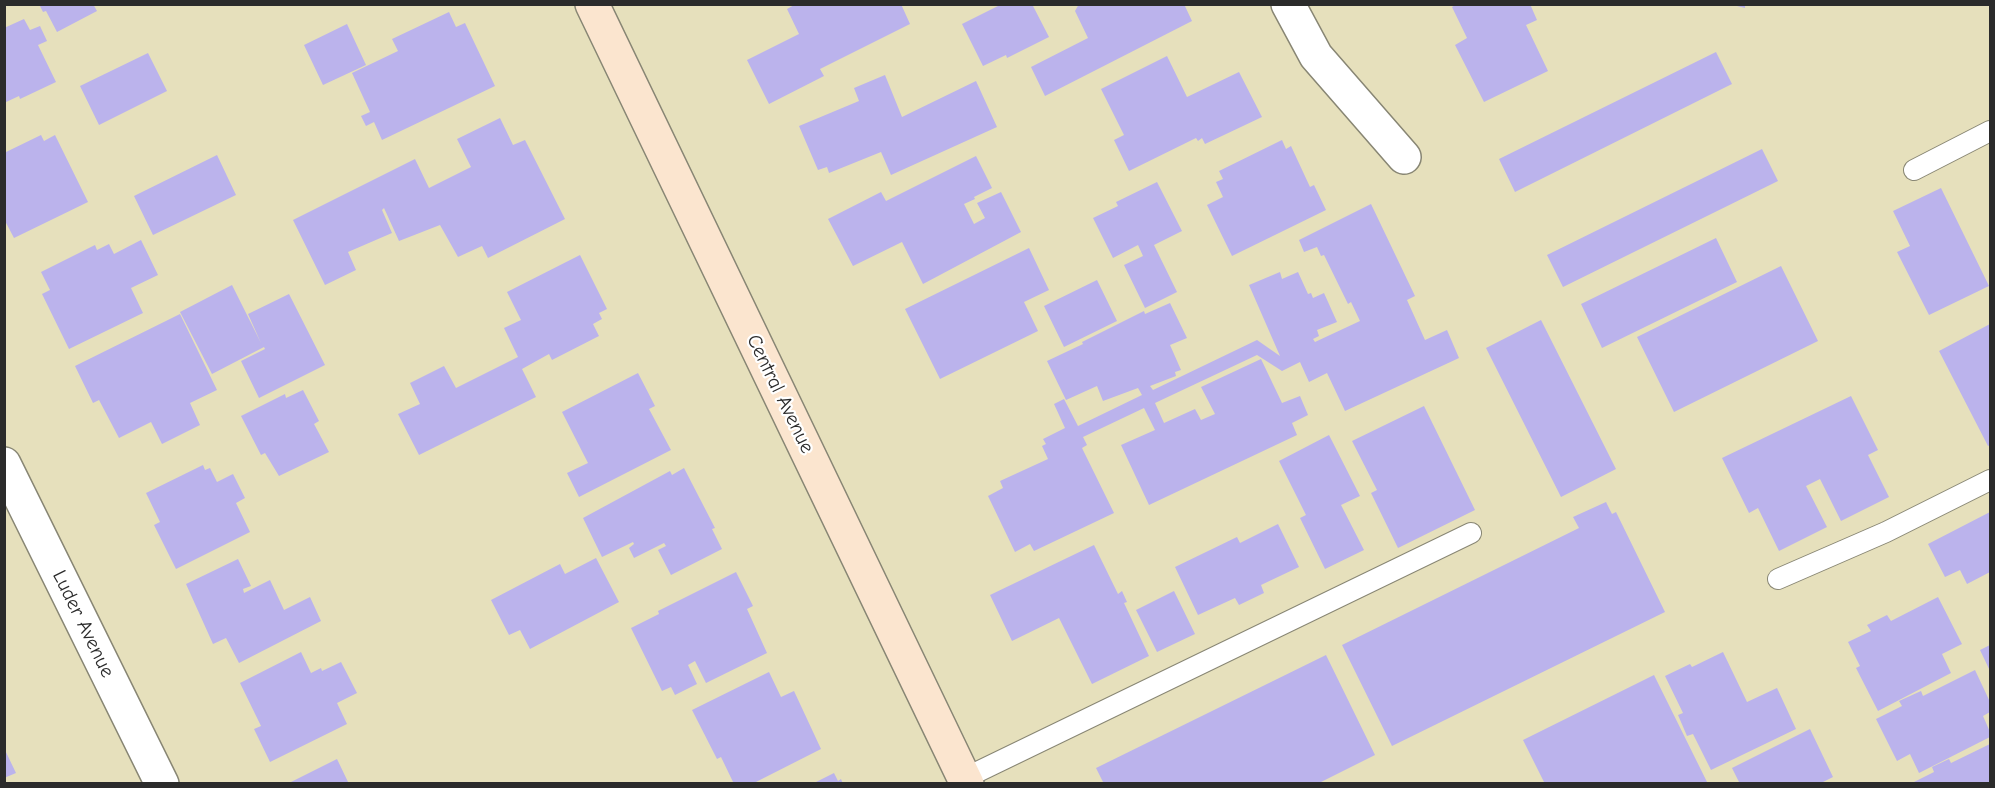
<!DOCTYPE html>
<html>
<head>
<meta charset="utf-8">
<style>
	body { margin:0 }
	#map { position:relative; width:1995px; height:788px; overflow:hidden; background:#e6e0bc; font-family:"Comic Neue",sans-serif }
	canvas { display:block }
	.frame { position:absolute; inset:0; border:6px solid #2b2b2b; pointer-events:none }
</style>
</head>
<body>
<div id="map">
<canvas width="1995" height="788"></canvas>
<div class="frame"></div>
</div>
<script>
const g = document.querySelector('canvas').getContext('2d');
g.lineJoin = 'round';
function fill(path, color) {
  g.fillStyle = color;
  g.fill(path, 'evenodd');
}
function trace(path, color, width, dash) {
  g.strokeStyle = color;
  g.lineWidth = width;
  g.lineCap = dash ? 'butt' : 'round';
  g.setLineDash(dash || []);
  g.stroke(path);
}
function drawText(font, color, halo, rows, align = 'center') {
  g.font = font + ' "Comic Neue",sans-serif';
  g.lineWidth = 4.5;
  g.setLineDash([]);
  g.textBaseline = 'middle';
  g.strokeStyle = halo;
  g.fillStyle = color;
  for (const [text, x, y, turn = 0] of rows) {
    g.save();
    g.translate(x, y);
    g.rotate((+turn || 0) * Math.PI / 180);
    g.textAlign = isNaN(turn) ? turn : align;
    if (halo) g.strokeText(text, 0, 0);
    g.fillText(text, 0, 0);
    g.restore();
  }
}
fill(new Path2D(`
	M39 4H93L97 11 57 32 46 11 43 12Z
	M796 4H866L867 6 870 4H901L910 24 820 69 824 76 769 104 747 60 799 34 787 9Z
	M1002 4H1032L1049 37 1007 58 1006 55 983 66 962 24Z
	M1079 4H1184L1192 21 1045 96 1031 67 1088 38 1075 11Z
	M1457 4H1530L1537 20 1526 25 1548 71 1484 102 1455 45 1467 38 1452 7Z
	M1729 4H1745V8Z
	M449 12 456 27 465 23 495 86 382 140 374 122 366 126 361 116 370 112 352 73 398 51 392 39Z
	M24 19 30 30 40 26 47 41 38 45 56 82 20 99 19 96 4 103V28Z
	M347 24 366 65 323 85 304 45Z
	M1716 52 1732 84 1515 192 1499 159Z
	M148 53 167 91 99 125 80 86Z
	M1167 56 1187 97 1239 72 1262 117 1205 144 1202 138 1198 141 1196 138 1129 171 1114 140 1124 135 1101 89Z
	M885 75 902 117 976 81 997 127 891 175 881 152 829 173 827 167 818 170 799 126 859 101 854 88Z
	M500 118 513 145 525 140 565 219 488 258 482 246 458 257 440 225 399 241 384 208 382 210 392 233 348 252 356 270 325 285 293 220 415 159 429 188 471 167 457 139Z
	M41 135 44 141 55 135 88 202 14 238 4 219V153Z
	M1282 140 1286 149 1291 146 1310 187 1314 185 1326 210 1232 256 1207 205 1223 197 1216 182 1223 179 1219 171Z
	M1762 149 1778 181 1563 287 1547 255Z
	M217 155 236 195 153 235 134 196Z
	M976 156 992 188 974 197 975 199 964 204 974 224 985 218 977 203 1001 192 1021 232 923 284 902 242 853 266 828 219 881 192 886 201Z
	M1157 182 1182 231 1154 245 1177 292 1145 308 1124 265 1143 256 1138 245 1113 258 1093 218 1118 206 1116 202Z
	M1941 188 1989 286 1929 315 1897 252 1910 246 1893 211Z
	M1371 204 1415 296 1407 300 1425 340 1447 330 1459 358 1345 411 1327 373 1309 382 1300 362 1282 371 1257 355 1155 403 1164 423 1195 409 1201 420 1215 414 1201 387 1261 359 1282 403 1300 396 1308 415 1292 423 1297 435 1149 505 1121 445 1155 430 1144 408 1083 437 1087 445 1082 448 1114 513 1034 551 1030 544 1015 552 988 496 1003 488 1000 481 1048 459 1042 446 1046 444 1043 439 1065 428 1054 404 1064 399 1078 426 1142 395 1138 388 1103 401 1097 386 1066 400 1047 361 1083 344 1082 342 1144 311 1145 314 1170 303 1187 338 1170 345 1181 370 1175 372 1176 376 1150 386 1153 390 1257 340 1280 356 1249 285 1280 272 1282 279 1298 272 1308 294 1311 293 1313 298 1324 293 1337 322 1317 330 1319 336 1313 339 1315 342 1360 321 1351 302 1348 304 1324 255 1321 256 1317 247 1304 252 1299 240Z
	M1716 238 1737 282 1602 348 1581 304Z
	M141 240 158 275 131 288 143 313 69 349 42 294 50 290 41 272 95 245 97 250 109 244 114 254Z
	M1029 248 1049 290 1024 302 1038 331 940 379 905 309Z
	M580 255 607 309 599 313 602 319 593 324 599 336 552 360 549 354 522 369 536 397 419 455 398 414 420 404 410 383 444 366 456 388 518 357 504 328 521 320 507 292Z
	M1781 266 1818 341 1674 412 1637 337Z
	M1097 280 1117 321 1064 347 1044 306Z
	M232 285 261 343 248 314 289 294 325 365 259 398 241 361 265 349 264 347 212 374 180 312Z
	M180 314 217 390 190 403 200 425 162 444 151 422 119 438 99 400 93 403 75 366Z
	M1541 320 1616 469 1561 497 1486 348Z
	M1990 324V445L1988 446 1939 351Z
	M638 373 655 406 649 409 671 450 579 497 567 473 588 463 562 412Z
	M303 390 319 421 314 424 329 452 279 476 265 453 261 455 241 416 285 394 286 398Z
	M1851 396 1878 450 1868 455 1889 497 1841 521 1820 479 1806 486 1827 527 1779 551 1758 508 1749 513 1722 458Z
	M1424 406 1475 510 1398 548 1371 493 1377 490 1352 441Z
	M1329 435 1360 496 1341 505 1364 550 1325 569 1300 518 1306 515 1279 461Z
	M203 465 205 470 210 468 217 482 233 474 245 498 236 503 250 532 176 569 154 525 160 522 146 493Z
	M684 468 715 528 712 529 722 549 671 575 658 550 666 546 664 543 634 558 629 548 634 544 633 542 602 557 583 518 670 471 672 475Z
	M1606 502 1612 514 1616 512 1665 612 1392 746 1342 645 1579 528 1573 517Z
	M1990 512V572L1967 584 1960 570 1945 577 1928 544Z
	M1278 524 1299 567 1261 585 1264 593 1239 605 1235 598 1198 615 1175 567 1237 537 1240 543Z
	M1094 545 1118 594 1122 591 1127 602 1124 603 1149 656 1092 684 1059 618 1012 641 990 595Z
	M596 558 619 602 530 649 520 630 509 635 491 600 560 564 565 574Z
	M238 559 251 586 243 589 244 593 270 580 284 610 310 597 321 621 239 663 226 638 213 644 186 584Z
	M736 572 753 606 747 609 767 653 706 683 695 661 688 665 697 684 675 695 671 687 662 691 631 628 659 614 658 611Z
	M1174 591 1195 634 1157 652 1136 610Z
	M1938 597 1962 644 1942 654 1951 673 1878 711 1856 668 1860 666 1848 642 1871 631 1867 625 1887 615 1891 621Z
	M1990 645V671L1980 650Z
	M301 652 311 673 321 668 322 671 341 662 357 693 337 703 347 724 270 762 254 729 261 726 240 683Z
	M1723 652 1747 702 1777 688 1796 729 1711 770 1693 734 1687 736 1678 715 1683 713 1665 676 1690 664 1692 667Z
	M1326 655 1375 755 1317 784H1104L1096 768Z
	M1975 670 1990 702V712L1983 716 1990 732V737L1919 773 1910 754 1897 761 1876 719 1902 706 1899 701 1921 691 1923 696Z
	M769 672 781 697 794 691 821 749 752 784H734L721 757 717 759 692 710Z
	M1654 675 1708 784H1545L1523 740Z
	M1810 729 1833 777 1823 782V784H1740L1732 768Z
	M1990 744V784H1910L1934 772 1932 767 1949 759 1951 763Z
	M4 748 16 773 4 778Z
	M337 759 349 784H287Z
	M834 773 838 781 841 779 843 784H812Z`), '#bbb3ec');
const lane = new Path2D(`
	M1914 170 1990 131
	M1778 579 1886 532 1990 480
	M965 778 1471 533`);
const street = new Path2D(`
	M1288 4 1316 56 1404 157
	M4 464 162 784`);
const secondary = new Path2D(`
	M592 4 967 784`);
trace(lane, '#888674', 22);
trace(street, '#888674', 36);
trace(secondary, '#888674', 36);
trace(lane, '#fff', 20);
trace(street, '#fff', 33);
trace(secondary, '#fbe5cf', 33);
drawText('20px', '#2b2b2b', '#fff', [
	["Central Avenue",780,394,64],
	["Luder Avenue",83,624,64]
]);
</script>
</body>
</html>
